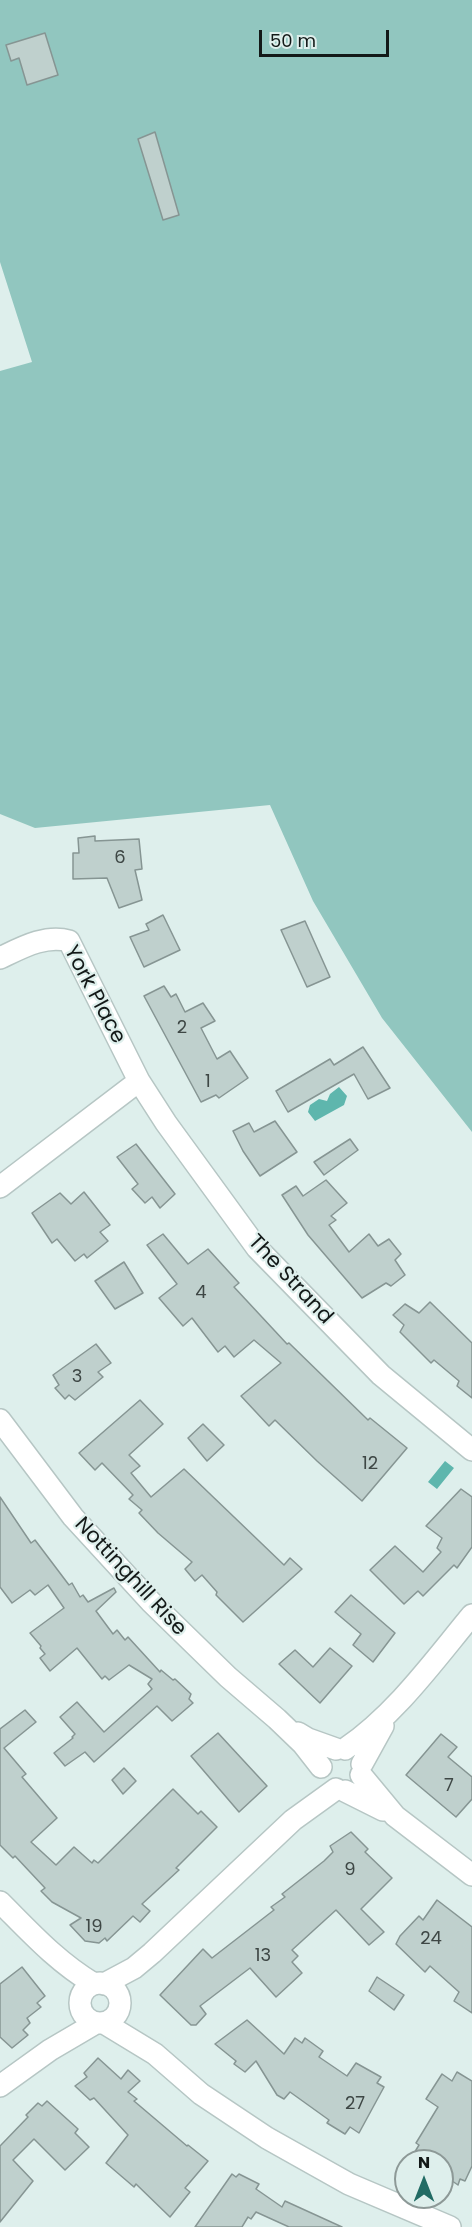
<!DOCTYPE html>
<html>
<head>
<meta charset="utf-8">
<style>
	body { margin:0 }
	#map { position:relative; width:472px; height:2227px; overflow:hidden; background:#deefec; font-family:Poppins,sans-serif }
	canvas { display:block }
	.north { position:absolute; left:394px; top:2149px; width:60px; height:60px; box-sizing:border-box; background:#deefec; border:2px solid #8d9997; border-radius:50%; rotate:0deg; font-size:16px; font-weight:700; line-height:24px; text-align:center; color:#131918 }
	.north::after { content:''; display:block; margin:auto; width:21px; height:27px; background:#226b64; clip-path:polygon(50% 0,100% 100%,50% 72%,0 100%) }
	.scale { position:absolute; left:259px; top:30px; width:130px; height:27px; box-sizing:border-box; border:3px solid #131918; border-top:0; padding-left:8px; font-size:18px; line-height:21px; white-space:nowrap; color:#131918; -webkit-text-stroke:4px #deefec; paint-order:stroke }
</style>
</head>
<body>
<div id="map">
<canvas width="472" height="2227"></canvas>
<div class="north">N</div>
<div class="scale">50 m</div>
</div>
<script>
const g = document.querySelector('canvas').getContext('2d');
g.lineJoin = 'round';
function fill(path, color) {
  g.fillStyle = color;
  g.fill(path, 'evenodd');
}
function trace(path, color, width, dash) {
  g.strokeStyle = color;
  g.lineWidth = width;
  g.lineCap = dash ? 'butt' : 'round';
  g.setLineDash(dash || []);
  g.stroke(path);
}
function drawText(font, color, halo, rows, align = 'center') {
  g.font = font + ' Poppins,sans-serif';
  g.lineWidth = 4.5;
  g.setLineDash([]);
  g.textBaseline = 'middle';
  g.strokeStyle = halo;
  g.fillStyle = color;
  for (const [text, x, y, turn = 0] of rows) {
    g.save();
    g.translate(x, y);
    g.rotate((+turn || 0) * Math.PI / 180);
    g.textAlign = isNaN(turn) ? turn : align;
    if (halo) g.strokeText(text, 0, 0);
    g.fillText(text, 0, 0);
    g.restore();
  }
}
fill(new Path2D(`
	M0 0H472V1132L382 1018 313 901 270 805 35 828 0 814V371L32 362 0 262Z`), '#91c6bf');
fill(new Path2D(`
	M339 1087 347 1096 344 1105 315 1121 308 1112 310 1105 319 1099 327 1101 330 1094Z
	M445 1461 454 1468 437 1489 428 1482Z`), '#5eb6ad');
const building = new Path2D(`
	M45 33 58 75 27 85 19 58 11 61 6 45Z
	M155 132 179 215 163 220 138 139Z
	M95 836V841L139 839 142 869 135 870 142 900 119 908 107 878 73 879V853H79L78 838Z
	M163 915 180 950 144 967 130 937 149 930 146 924Z
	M305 921 330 977 307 987 281 930Z
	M164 986 171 997 176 994 185 1012 203 1003 215 1021 201 1028 217 1059 230 1051 248 1078 219 1098 216 1095 201 1102 144 996Z
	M363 1047 390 1088 368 1099 354 1074 288 1112 276 1091 330 1059 334 1065Z
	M275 1121 297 1152 260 1176 243 1151 233 1131 249 1123 254 1132Z
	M350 1139 358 1150 324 1175 314 1162Z
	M136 1144 175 1194 160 1208 152 1197 145 1203 132 1189 138 1184 117 1157Z
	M326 1180 347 1203 331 1216 336 1220 329 1225 349 1252 369 1234 378 1246 389 1239 401 1254 395 1260 405 1275 391 1286 386 1283 362 1298 308 1235 282 1195 296 1186 303 1196Z
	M84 1192 110 1225 100 1232 108 1241 87 1258 84 1254 75 1261 57 1239 52 1243 32 1213 60 1193 71 1204Z
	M163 1234 188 1264 208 1249 239 1283 234 1287 287 1344 289 1343 368 1420 370 1418 407 1448 362 1501 317 1461 275 1420 269 1426 241 1396 281 1363 254 1340 234 1357 225 1346 218 1352 192 1318 183 1326 159 1298 177 1284 147 1245Z
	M124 1262 143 1293 115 1309 95 1281Z
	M430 1302 472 1343V1398L457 1386 459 1381 434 1360 431 1363 400 1332 404 1325 393 1315 405 1304 419 1313Z
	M96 1344 111 1363 98 1372 103 1377 75 1400 69 1395 65 1399 55 1388 59 1385 53 1375Z
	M140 1400 163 1424 129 1455 140 1466 131 1473 151 1497 184 1469 284 1565 290 1558 302 1569 243 1622 216 1595 217 1592 202 1575 195 1581 185 1569 192 1562 158 1533 139 1513 142 1510 129 1499 133 1495 102 1463 95 1470 79 1453Z
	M203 1424 224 1445 207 1461 188 1438Z
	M461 1489 472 1497V1547L457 1568 454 1565 423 1596 418 1591 404 1604 370 1570 395 1546 423 1572 441 1552 437 1548 442 1538 426 1526Z
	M0 1497 31 1543 35 1540 69 1585 72 1583 80 1597 83 1595 88 1602 114 1588 116 1592 96 1611 113 1634 117 1630 125 1640 128 1637 160 1672 161 1670 173 1680 175 1679 191 1694 189 1699 193 1703 172 1721 157 1706 94 1762 85 1752 65 1766 54 1753 73 1738 72 1737 75 1734 60 1717 77 1702 104 1732 152 1689 148 1684 152 1679 129 1665 109 1680 105 1676 102 1679 77 1648 50 1671 40 1658 45 1654 40 1648 41 1646 30 1633 64 1608 48 1585 35 1595 30 1590 12 1603 0 1587Z
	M351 1595 395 1633 373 1662 353 1645 361 1634 335 1612Z
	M330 1648 352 1666 320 1703 279 1664 295 1650 313 1667Z
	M25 1710 36 1722 4 1748 26 1774 22 1777 57 1818 31 1842 56 1865 74 1847 92 1863 94 1860 98 1863 173 1789 198 1814 201 1811 217 1827 176 1868 179 1870 142 1904 150 1911 140 1922 133 1916 107 1941 105 1938 99 1943 85 1941 70 1925 81 1918 52 1902 41 1891 45 1888 15 1856 13 1858 0 1845V1729Z
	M218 1733 267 1786 239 1812 191 1756Z
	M441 1734 457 1747 448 1757 472 1777V1799L456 1817 406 1775Z
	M124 1768 136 1781 123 1794 112 1780Z
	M351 1832 368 1849 365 1852 392 1878 361 1909 384 1932 369 1945 336 1910 292 1950 298 1956 292 1962 302 1973 276 1997 250 1968 200 2006 206 2014 196 2025H191L160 1995 203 1949 212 1958 274 1910 271 1907 285 1897 282 1894 324 1861 333 1852 330 1846Z
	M437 1900 472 1927V2013L454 2001 459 1992 430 1966 425 1972 396 1944 400 1936 419 1916 423 1920Z
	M22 1967 45 1996 37 2003 41 2007 27 2018 30 2023 23 2030 28 2035 12 2048 0 2037V1984Z
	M377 1977 404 1995 394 2010 369 1991Z
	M247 2020 284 2054 295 2038 302 2043 305 2038 323 2051 319 2057 347 2076 356 2063 381 2077 377 2083 384 2087 359 2133 350 2127 345 2134 327 2123 329 2120 290 2092 284 2099 277 2095 256 2061 245 2072 234 2064 236 2061 215 2044Z
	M98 2058 121 2079 128 2070 140 2081 128 2092 137 2099 134 2101 187 2146 188 2145 208 2161 185 2188 190 2192 170 2217 136 2184 134 2187 106 2163 128 2135 94 2098 90 2100 75 2086 87 2077 84 2073Z
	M457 2072 472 2081V2166L465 2181 460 2179 458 2185 442 2174V2161H422L413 2155 419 2145 416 2143 438 2107 426 2099 442 2074 452 2081Z
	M47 2101 78 2129 75 2133 89 2147 65 2170 34 2139 13 2160 33 2181 0 2222V2146L28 2117 26 2115 38 2103 42 2106Z
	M232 2174 236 2177 239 2174 259 2184 256 2189 282 2207 285 2201 342 2227H289L256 2212 251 2219 248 2217 242 2227H195Z`);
fill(building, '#bfd0cd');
trace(building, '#869593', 1.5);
const street = new Path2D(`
	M0 958C21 948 46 934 69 941L139 1081 166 1123 257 1248 381 1375 472 1450
	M0 1187 139 1081
	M0 1420 73 1517 151 1602 228 1677 277 1719 303 1744 321 1767
	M298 1733 308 1739 336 1749
	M345 1749C396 1714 433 1662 472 1615
	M362 1764 383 1726
	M361 1775 395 1816 472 1875
	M345 1791 383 1810
	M0 1902C30 1932 57 1962 94 1984
	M80 2003a20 20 0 1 1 40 0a20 20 0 1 1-40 0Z
	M104 1984 134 1968 152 1953 293 1820 336 1789
	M104 2023 155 2054 201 2094 267 2138 349 2184 450 2227
	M0 2086 50 2050 96 2023`);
trace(street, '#b6c6c4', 24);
trace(street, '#fff', 21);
drawText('18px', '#3e4745', null, [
	["6",120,858],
	["2",182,1028],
	["1",208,1082],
	["4",201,1293],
	["3",77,1377],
	["12",370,1464],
	["7",449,1786],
	["9",350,1870],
	["19",94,1927],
	["24",431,1939],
	["13",263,1956],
	["27",355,2104]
]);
drawText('21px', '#131918', '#deefec', [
	["York Place",94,995,62],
	["The Strand",290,1280,47],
	["Nottinghill Rise",130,1577,47]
]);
</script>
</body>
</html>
